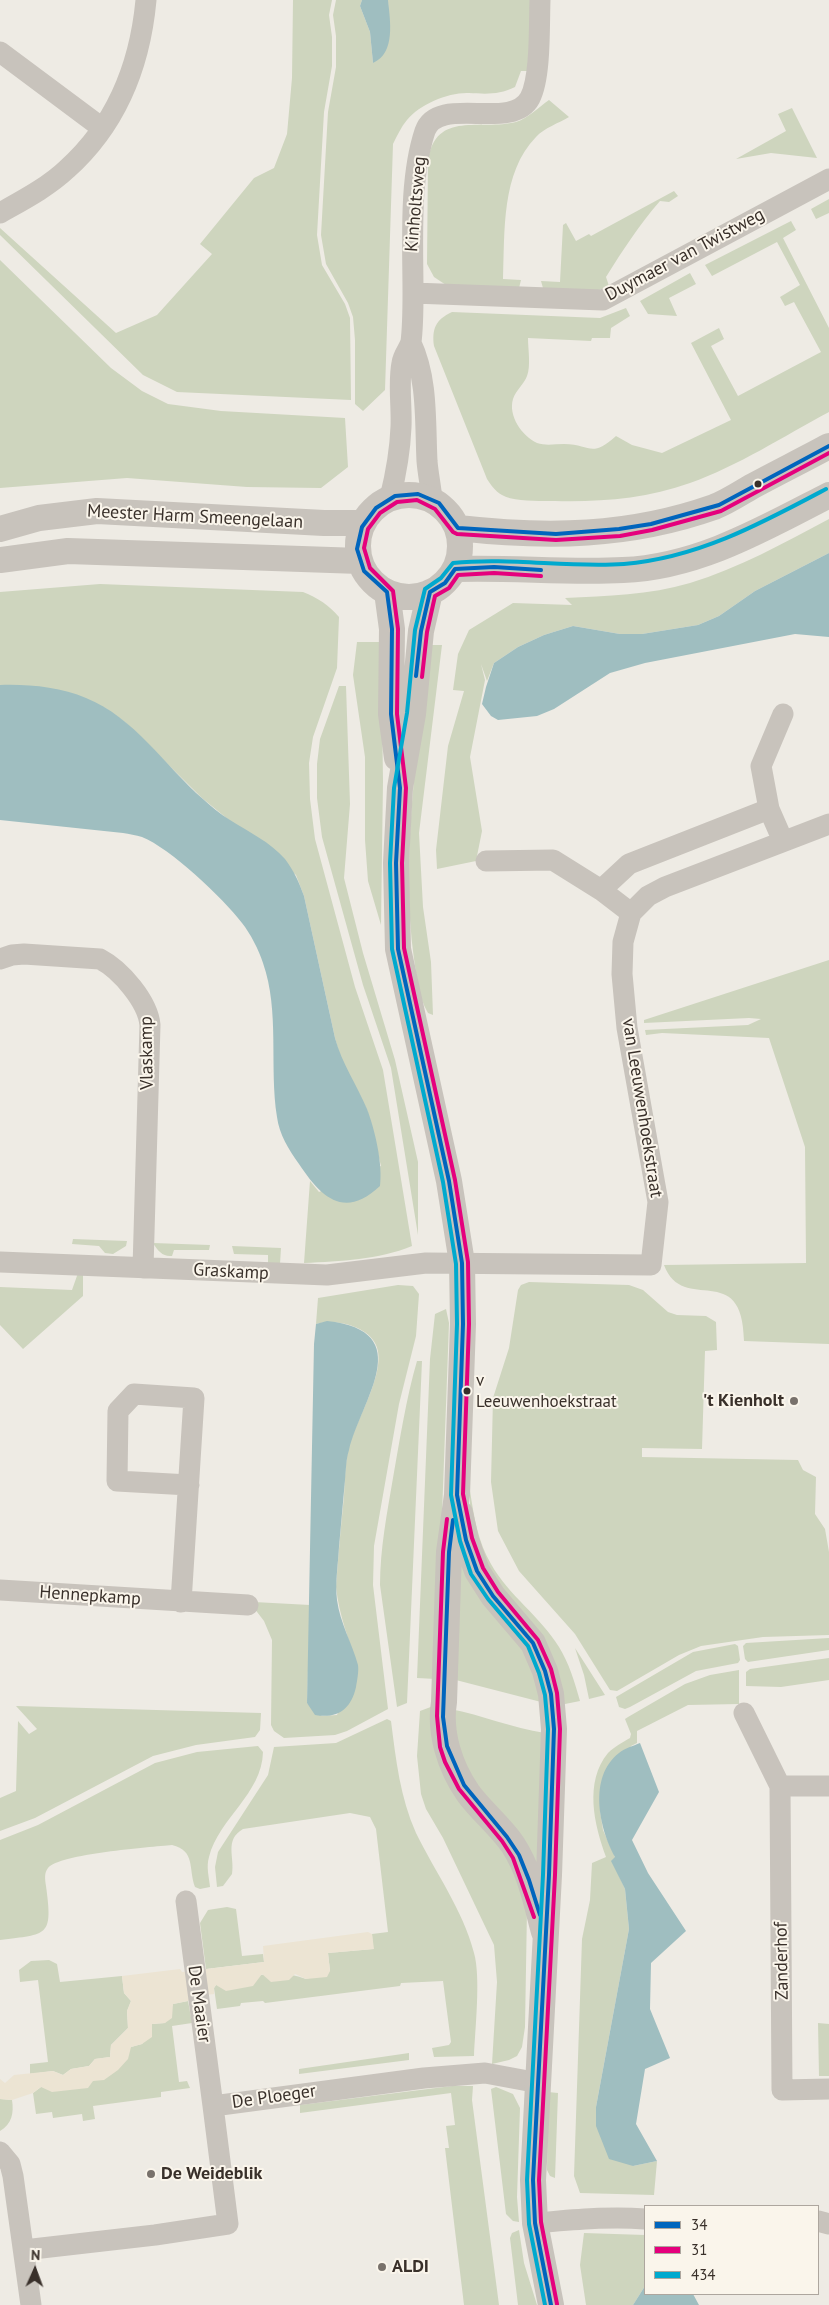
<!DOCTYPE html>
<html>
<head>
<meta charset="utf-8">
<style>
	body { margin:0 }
	#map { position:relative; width:829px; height:2305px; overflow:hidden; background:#eeebe4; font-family:"PT Sans",sans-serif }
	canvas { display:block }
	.legend { position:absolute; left:644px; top:2205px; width:175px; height:90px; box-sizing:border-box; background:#faf5eb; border:1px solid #ada69e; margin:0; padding:6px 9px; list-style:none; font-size:15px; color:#39302a }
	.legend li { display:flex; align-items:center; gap:10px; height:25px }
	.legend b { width:25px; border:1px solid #ada69e }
	.north { position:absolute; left:10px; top:2245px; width:50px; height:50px; -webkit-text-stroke:4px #faf5eb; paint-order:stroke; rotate:2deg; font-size:14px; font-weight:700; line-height:20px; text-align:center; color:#39302a }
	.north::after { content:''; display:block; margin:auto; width:18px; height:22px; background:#39302a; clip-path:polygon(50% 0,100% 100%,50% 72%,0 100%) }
</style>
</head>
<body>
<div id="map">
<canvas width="829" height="2305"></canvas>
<ul class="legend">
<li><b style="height:6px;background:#0065bd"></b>34</li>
<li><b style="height:6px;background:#e5007d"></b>31</li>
<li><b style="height:6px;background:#00a9ce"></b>434</li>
</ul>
<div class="north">N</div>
</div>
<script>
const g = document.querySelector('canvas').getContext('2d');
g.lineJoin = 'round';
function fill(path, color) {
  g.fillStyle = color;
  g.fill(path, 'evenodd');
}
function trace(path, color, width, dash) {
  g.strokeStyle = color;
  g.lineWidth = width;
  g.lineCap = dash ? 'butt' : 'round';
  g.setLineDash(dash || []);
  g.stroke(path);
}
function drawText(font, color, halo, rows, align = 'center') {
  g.font = font + ' "PT Sans",sans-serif';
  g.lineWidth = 4;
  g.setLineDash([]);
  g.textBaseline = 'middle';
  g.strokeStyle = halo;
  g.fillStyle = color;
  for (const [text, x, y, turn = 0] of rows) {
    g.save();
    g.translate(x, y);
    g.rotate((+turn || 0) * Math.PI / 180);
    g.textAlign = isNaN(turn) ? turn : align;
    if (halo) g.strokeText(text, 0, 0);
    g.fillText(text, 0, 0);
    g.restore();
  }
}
fill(new Path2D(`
	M293 0H332L329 15 332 37V66L324 112 317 235 322 265 345 304 350 318 351 400 177 392 143 375 0 235V228L116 333 157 315 212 254 200 244 254 178 274 168 287 134 292 78Z
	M336 0H362L360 6 370 32 373 63 389 39 388 0H534L529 71H521L515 87C499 95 486 94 469 93 449 92 420 104 407 120 401 127 397 136 393 144L385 390 363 411 355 404V340L353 317 348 303 326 264 321 235 328 112 336 67V36L333 15Z
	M549 100 569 117C559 123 544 128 536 137 501 173 505 231 503 279L521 280 519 288 446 285 434 277 427 264 428 160C436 110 481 131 516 122 527 119 539 107 549 100Z
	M792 108 817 158 771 153 736 159 786 131 778 114Z
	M674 191 678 196 669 202 660 201C639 225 623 250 606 277L609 286 597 291 543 288 541 281 560 282 563 225 566 223 576 241 589 234 591 236Z
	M829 199V213L816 219 811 209Z
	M791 221 796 230 783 238 829 328V412C784 436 738 466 690 483 646 499 600 502 555 501 542 501 513 502 502 495 495 491 491 485 487 479L434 346C432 329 435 320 452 312L600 318 626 308 630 316 611 328 610 338H592L591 341 528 338C528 349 531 366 527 376 524 384 516 390 513 399 508 416 522 436 537 443 546 446 555 444 564 444 591 444 590 459 616 436L632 445 662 453 731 420 691 343 719 328 724 339 711 346 738 396 821 352 794 302 785 306 780 297 800 285 777 242 712 276 705 265Z
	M0 260 111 368 142 391 168 404 221 411 345 418 348 467 321 488 247 487 127 478 0 488Z
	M690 273 696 284 669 298 677 316 648 314 640 301Z
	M829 519V553L755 591 719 616 698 625 642 634H620L573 626 544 635 518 647 494 663 487 681 481 664 485 680 470 757 482 831 476 861 437 869 436 850 448 746 464 691 453 690 458 654 469 630 513 603 572 605 565 598C607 596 649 595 690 583 739 568 784 543 829 519Z
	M100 584 303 592C318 598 329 605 339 617L337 668 313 737 309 763 310 799 315 839 355 987 383 1070 412 1246C378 1260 341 1261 304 1263L310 1181 319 1192 381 1166 367 1110 341 1060 335 1038 304 896 296 875 202 798 126 723 105 708 14 685H0V592Z
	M357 642H381L383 781 381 925 368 881 365 840V757L353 675Z
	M429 645H442L419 833 423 907 431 962 433 1015 428 1013C418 996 417 978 414 959 400 855 418 749 429 645Z
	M339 686H346L350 804 344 878 363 953 395 1060 418 1162V1235L391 1068 363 985 322 837 317 798V764L320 739Z
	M829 960V1344L744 1341C743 1258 683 1316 664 1265L806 1263 805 1147 769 1038 662 1033 646 1035 645 1030 748 1025 761 1019 749 1018 644 1023V1020Z
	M73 1239 127 1241 126 1246 113 1254 105 1253 99 1246 72 1244Z
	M153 1243 210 1245 209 1250H174L172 1256C163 1257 158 1251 153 1243Z
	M232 1246 281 1248 280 1264 268 1263V1255L234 1254Z
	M83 1271V1296L23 1349 0 1325V1287L72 1290 78 1273Z
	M529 1282 629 1285 643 1290 668 1312 677 1315 706 1316 716 1322 717 1350 705 1351 702 1449 642 1448V1457L798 1460 803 1470 816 1477 815 1514 825 1529 829 1552V1635L763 1637 701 1646 679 1655 617 1691 610 1690 575 1634 519 1571 498 1531 491 1482 493 1398 509 1348 518 1290 521 1285Z
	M398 1285 413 1286 419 1294 416 1336 399 1404 374 1546 373 1585 388 1709 347 1731 335 1735 284 1738 274 1731 271 1725 272 1640 264 1621 254 1608V1602L310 1605 307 1703 322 1716 337 1715 358 1667C349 1641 339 1615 336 1587 338 1556 341 1526 344 1496 345 1481 345 1465 348 1450 354 1423 388 1371 376 1345 367 1325 334 1319 316 1324L318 1298Z
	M446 1309 449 1323 436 1679 417 1678 430 1359 435 1314Z
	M417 1361H422L407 1703 397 1707 380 1585C380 1549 387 1513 393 1478 400 1439 406 1399 417 1361Z
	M470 1491C474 1517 478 1542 491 1564 509 1596 541 1617 559 1647 569 1663 575 1683 580 1701L560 1705 494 1584 470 1522Z
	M457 1553 521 1643 545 1703 452 1679Z
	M829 1638V1650L748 1662 745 1659 743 1646 746 1643Z
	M735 1644 738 1646 740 1660 738 1663 696 1671 630 1707 625 1709 619 1707 616 1697 693 1652Z
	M575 1648 605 1695 589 1699 584 1675Z
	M829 1658V1680L781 1687 746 1686V1672L750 1669Z
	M739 1670V1704L688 1705 637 1731V1743L631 1746 600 1811 603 1830 615 1857 619 1876 625 1889 629 1929 596 2107 633 2166 657 2161 654 2195 580 2193 574 2176 582 1939 590 1900 592 1863 606 1857C594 1825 584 1782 608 1753 614 1747 623 1742 630 1738L631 1734 625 1719 628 1717 685 1684 710 1675Z
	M436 1705 509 1855 527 1909 525 2027 522 2047 517 2056 509 2060 492 2064 497 1982 494 1945 443 1838 426 1809 421 1794 417 1756 420 1711Z
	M16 1706 261 1713 260 1730 255 1737 196 1745 153 1756 35 1818 0 1831V1798L16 1791 18 1721 29 1734 37 1729Z
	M450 1709C482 1715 512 1728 545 1733L541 1870 501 1820 457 1755Z
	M387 1719 391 1721C396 1760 400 1797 416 1833 435 1872 463 1910 474 1953 481 1977 475 2030 474 2056L434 2057 432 2048 449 2045 451 2042 443 1981 401 1983 400 1986 265 2003 263 2001 241 2003 240 2006 217 2009 214 1988 216 1985C245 1978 278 1967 306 1979L330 1971 328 1953 373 1949 372 1934 388 1932 376 1829 370 1817 350 1813 243 1829C224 1840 235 1857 232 1874L223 1886 217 1887 215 1867 218 1852 268 1775 274 1747 336 1743Z
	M258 1746 263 1752C262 1794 219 1818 209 1857 206 1867 209 1877 210 1887L200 1889 195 1887C188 1868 196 1851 172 1845 150 1847 59 1854 48 1868 44 1873 45 1879 46 1886 53 1937 48 1934 0 1940V1840L38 1825 155 1763 197 1752Z
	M227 1907 236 1909 242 1956 263 1954 264 1962 206 1969 200 1923 208 1910Z
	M49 1960 57 1964 60 1982 122 1976 124 1993 131 2001 127 2011 128 2028 111 2045 110 2057 95 2059 89 2066 71 2069 63 2075 53 2071 30 2074V2064L48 2062 38 1980 20 1982 19 1970 31 1961Z
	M188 2001 192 2023 172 2026 179 2082 187 2081 190 2088 161 2092V2097L93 2106 95 2119 83 2121 82 2114 53 2118 52 2112 36 2114 33 2093 41 2087 93 2081 131 2047 142 2044 152 2024 165 2023 173 2004Z
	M818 2023 829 2024V2076H819Z
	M409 2053V2060L299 2074V2069Z
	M452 2086H473L472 2100 499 2305H464L445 2148H449L446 2126 455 2125 451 2093 300 2113V2105Z
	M496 2087 513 2094 520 2108 517 2197 519 2222 513 2221 506 2214 491 2089Z
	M548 2092 558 2093 555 2178 550 2176 547 2170Z
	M0 2099 12 2100C14 2113 12 2124 0 2131Z
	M519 2230 524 2263 537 2305H518L510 2238 512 2233Z
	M584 2233 645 2235V2286L633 2305H586L580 2265Z`), '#ced5be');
fill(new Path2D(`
	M368 1932 372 1934 374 1949 328 1953 330 1971 327 1977 306 1979 295 1974 289 1980 271 1982 262 1974 253 1986 226 1991 216 1985 214 1988V1994L197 1996 188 2001 173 2004 172 2018 165 2023 152 2024V2037L142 2044 131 2047 128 2059 118 2070 104 2080 93 2081 88 2088 52 2092 41 2087 33 2093 12 2100 0 2099V2079L5 2083 14 2075 53 2071 63 2075 71 2069 89 2066 95 2059 110 2057 111 2045 128 2028 127 2011 131 2001 124 1993 122 1976 180 1969 182 1972 264 1962 263 1946Z`), '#ece4d3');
fill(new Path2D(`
	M362 0H388C390 20 396 53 373 63L370 32 360 6Z
	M829 553V637L795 634 645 663 610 673 554 709 537 716 498 720 491 716 482 704 486 687 494 663 518 647 544 635 573 626 620 634H642L698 625 719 616 755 591Z
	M0 685C28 684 60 687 86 698 134 717 165 766 203 799 211 806 220 814 230 820 249 832 270 842 285 859 294 871 299 882 304 896L335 1038C342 1064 357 1085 367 1109 375 1130 383 1164 380 1186 344 1220 321 1197 299 1164 289 1150 279 1134 277 1117 269 1066 280 1012 263 963 259 950 250 933 242 923 223 898 170 848 142 837 136 835 129 834 123 833L0 820Z
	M327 1321C419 1331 361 1400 349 1450 346 1459 346 1470 345 1480 343 1502 341 1525 339 1547 338 1565 335 1583 337 1600 340 1623 352 1643 358 1665 359 1671 357 1681 356 1687 351 1709 338 1719 315 1715L307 1703 314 1344 316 1324Z
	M640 1743 659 1792 632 1840 648 1873 686 1931 651 1963 650 2009 670 2058 645 2069 636 2124 657 2161 633 2166 609 2159 596 2126V2107L629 1929 625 1889 611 1861 615 1857C599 1828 588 1777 619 1753 625 1748 633 1746 640 1743Z
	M645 2286V2294H693L699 2305H633Z`), '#9fbec0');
trace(new Path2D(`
	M0 52 102 128
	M0 213C23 200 48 187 67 169 117 124 140 65 146 0
	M413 293 603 300 829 179
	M411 343C428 379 425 422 427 461 428 474 431 487 432 500
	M390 498C396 474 400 452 401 427 402 407 398 383 402 363 403 355 409 349 411 342 413 326 413 308 413 293 413 242 409 179 425 131 438 94 512 132 530 98 541 77 539 25 540 0
	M783 714 761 766 769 809 783 841
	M486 861 553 860 601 890 631 913
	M601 890 629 864 769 809
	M0 959 12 955 24 954 100 959C121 970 148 1002 150 1025L143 1268
	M0 1262 327 1275 426 1263 651 1265 658 1202 627 1028 622 974 623 942 631 913 648 896 665 887 829 824
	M0 1590 248 1605
	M181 1602 194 1398 134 1394 118 1411 117 1481 189 1485
	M744 1713 780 1786
	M829 1786H780L782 2090 829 2089
	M186 1901 213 2106
	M0 2152 10 2164 13 2176 31 2305
	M818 2221 829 2224
	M535 2223C573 2220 608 2216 645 2219
	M24 2250 155 2235 228 2224 213 2106 424 2078 485 2073 539 2083`), '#c8c3bc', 21);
trace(new Path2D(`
	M358 546a51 51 0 1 1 102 0a51 51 0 1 1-102 0Z
	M458 528C547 538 629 537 714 507 727 502 739 494 751 487 777 473 803 460 829 446
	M0 529 39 518 97 511 324 523H363
	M0 560 68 551 360 561
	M455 569C511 567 567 573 623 570 698 567 763 529 829 495
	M387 592 392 629 391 714 397 758
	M430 592 421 631 413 714 400 788 396 863 398 949 449 1181 462 1263 463 1324 457 1495 449 1552 444 1702C439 1733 450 1767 468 1793 481 1811 500 1826 513 1845 530 1871 536 1902 544 1932
	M460 1513 466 1540 477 1571 493 1596 533 1643 545 1671 551 1694 554 1729 549 1875 533 2180 535 2223 551 2305`), '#c8c3bc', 26);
trace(new Path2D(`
	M416 676 421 631 430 592 445 583 455 569 494 567 541 570
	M453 1520 449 1552 443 1717 447 1746 464 1785 507 1837 519 1855 529 1880 540 1915
	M551 2305 535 2223 533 2180 549 1875 554 1729 551 1694 545 1671 533 1643 493 1596 477 1571 466 1540 457 1495 463 1324 462 1263 449 1181 398 949 396 863 400 788 391 714 392 629 387 592 364 571 357 549 362 527 376 508 395 496 418 494 439 503 458 528 556 534 619 529 651 524 719 505 829 446`), '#0065bd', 4);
trace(new Path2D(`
	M422 677 427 632 435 596 449 588 458 575 494 573 541 576
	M447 1519 443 1552 437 1716 440 1747 445 1762 459 1789 502 1841 513 1858 534 1917
	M557 2304 541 2222 539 2180 555 1875 560 1729 557 1693 551 1669 538 1640 498 1592 483 1568 472 1538 463 1494 469 1324 468 1262 455 1180 404 948 402 863 406 788 397 714 398 629 393 591 370 568 364 548 368 529 380 513 397 502 417 500 435 509 453 532 457 534 556 540 620 536 652 530 721 511 829 453`), '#e5007d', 4);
trace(new Path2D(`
	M545 2305 529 2224 527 2180 543 1875 548 1729 545 1695 539 1673 528 1646 488 1599 471 1574 460 1541 451 1495 457 1324 456 1264 443 1182 392 949 390 863 394 788 407 713 415 630 425 589 441 578 453 563C510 557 567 568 624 564 698 558 762 523 826 489`), '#00a9ce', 4);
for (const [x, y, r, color] of [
	[758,484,4.5,"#39302a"],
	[467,1391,4.5,"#39302a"],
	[794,1401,5,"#78716b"],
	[151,2174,5,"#78716b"],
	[382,2267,5,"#78716b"]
]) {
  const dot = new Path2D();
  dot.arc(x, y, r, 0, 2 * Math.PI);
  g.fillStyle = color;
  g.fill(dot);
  trace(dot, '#faf5eb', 2);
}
drawText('17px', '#39302a', '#faf5eb', [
	["v",476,1381],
	["Leeuwenhoekstraat",476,1402]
], 'left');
drawText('18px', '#39302a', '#faf5eb', [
	["Kinholtsweg",416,204,-85],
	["Duymaer van Twistweg",685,255,-28],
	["Meester Harm Smeengelaan",195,517,3],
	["Vlaskamp",147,1053,-91],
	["van Leeuwenhoekstraat",642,1108,81],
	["Graskamp",231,1272,3],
	["Hennepkamp",90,1596,4],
	["Zanderhof",782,1961,-91],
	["De Maaier",199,2004,82],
	["De Ploeger",274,2097,-8]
]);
drawText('bold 18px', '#39302a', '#faf5eb', [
	["'t Kienholt",784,1401,"right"],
	["De Weideblik",161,2174],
	["ALDI",392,2267]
], 'left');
</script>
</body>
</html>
